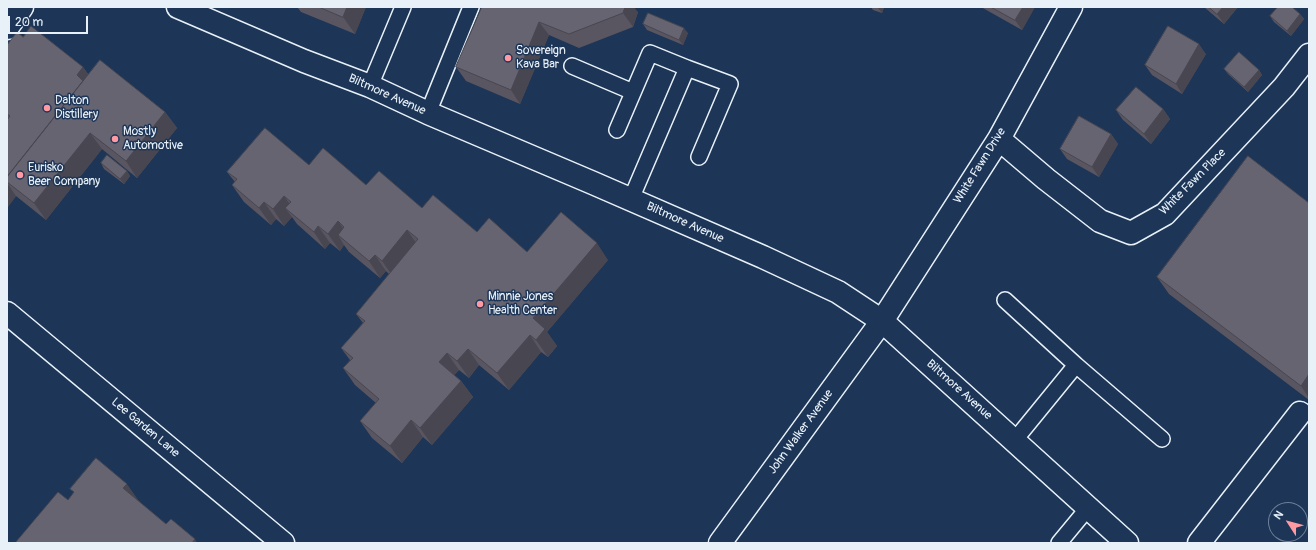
<!DOCTYPE html>
<html>
<head>
<meta charset="utf-8">
<style>
	body { margin:0 }
	#map { position:relative; width:1316px; height:550px; overflow:hidden; background:#1d3557; font-family:Pangolin,sans-serif }
	canvas { display:block }
	.frame { position:absolute; inset:0; border:8px solid #e8f1f8; pointer-events:none }
	.north { position:absolute; left:1268px; top:502px; width:40px; height:40px; box-sizing:border-box; background:#1d3557; border:1px solid #6e8097; border-radius:50%; rotate:306deg; font-size:11px; font-weight:700; line-height:16px; text-align:center; color:#e8f1f8 }
	.north::after { content:''; display:block; margin:auto; width:14px; height:18px; background:#ff9aa2; clip-path:polygon(50% 0,100% 100%,50% 72%,0 100%) }
	.scale { position:absolute; left:8px; top:16px; width:80px; height:18px; box-sizing:border-box; border:2px solid #e8f1f8; border-top:0; padding-left:5px; font-size:12px; line-height:14px; white-space:nowrap; color:#e8f1f8; -webkit-text-stroke:3px #1d3557; paint-order:stroke }
</style>
</head>
<body>
<div id="map">
<canvas width="1316" height="550"></canvas>
<div class="frame"></div>
<div class="north">N</div>
<div class="scale">20 m</div>
</div>
<script>
const g = document.querySelector('canvas').getContext('2d');
g.lineJoin = 'round';
function trace(path, color, width, dash) {
  g.strokeStyle = color;
  g.lineWidth = width;
  g.lineCap = dash ? 'butt' : 'round';
  g.setLineDash(dash || []);
  g.stroke(path);
}
function fill(path, color) {
  g.fillStyle = color;
  g.fill(path, 'evenodd');
}
function drawText(font, color, halo, rows, align = 'center') {
  g.font = font + ' Pangolin,sans-serif';
  g.lineWidth = 3;
  g.setLineDash([]);
  g.textBaseline = 'middle';
  g.strokeStyle = halo;
  g.fillStyle = color;
  for (const [text, x, y, turn = 0] of rows) {
    g.save();
    g.translate(x, y);
    g.rotate((+turn || 0) * Math.PI / 180);
    g.textAlign = isNaN(turn) ? turn : align;
    if (halo) g.strokeText(text, 0, 0);
    g.fillText(text, 0, 0);
    g.restore();
  }
}
const lane = new Path2D(`
	M572 66 633 92
	M687 68 730 84 699 157
	M370 86 403 7
	M428 113 471 7
	M617 130 650 53 687 68 631 199
	M1005 300 1076 365
	M1014 441 1076 365 1162 439
	M1059 543 1088 508`);
const street = new Path2D(`
	M7 28 22 7
	M999 139 1046 179 1100 221 1131 233 1165 214 1284 87 1309 55
	M7 313 283 543
	M720 543 882 321 999 139 1071 7
	M1199 543 1300 413`);
const secondary = new Path2D(`
	M178 7 304 61 370 86 428 113 593 183 763 257 838 292 882 321 1127 543`);
trace(lane, '#e8f1f8', 18);
trace(street, '#e8f1f8', 25);
trace(secondary, '#e8f1f8', 25);
trace(lane, '#1d3557', 15);
trace(street, '#1d3557', 22);
trace(secondary, '#1d3557', 22);
fill(new Path2D(`
	M297 7H366L355 34 301 12Z
	M482 7 638 12 633 27 579 48 549 35 520 104 466 81 456 67Z
	M871 7H884L882 13 873 10Z
	M981 7H1035L1022 30Z
	M1204 7H1238L1224 24Z
	M1300 14 1304 19 1291 36 1274 22 1270 16Z
	M643 24 688 33 683 45 647 30Z
	M23 37 83 67 88 74 165 112 177 128 137 178 102 149 46 220 16 196 7 208V45Z
	M1206 54 1182 94 1152 75 1145 65Z
	M1224 69 1259 70 1262 75 1248 92 1228 74Z
	M1163 109 1170 119 1151 144 1123 120 1116 110Z
	M1111 134 1118 144 1099 177 1067 159 1060 149Z
	M101 163 127 171 130 176 124 184 104 169Z
	M309 165 366 185 422 208 477 232 527 252 608 260 547 332 557 346 548 357 541 352 509 390 479 365 469 378 459 370 454 375 461 381 473 397 432 445 423 437 402 463 372 438 360 421 376 403 355 385 343 368 350 360 341 348 363 323 356 314 389 274 386 271 380 278 349 252 344 245 340 251 330 243 325 249 297 224 292 217 284 226 276 219 271 225 244 202 232 185 235 182 227 172Z
	M1309 203V400L1169 294 1157 277Z`), '#595662');
fill(new Path2D(`
	M347 7H366L355 34 343 17Z
	M625 7H634L638 12 633 27 623 13Z
	M879 7H884L882 13 878 8Z
	M1023 7H1035L1022 30 1015 20Z
	M1223 7H1238L1224 24 1217 14Z
	M1300 14 1304 19 1291 36 1287 31Z
	M539 22 549 35 520 104 511 90Z
	M684 28 688 33 683 45 679 40Z
	M1199 44 1206 54 1182 94 1176 84Z
	M83 67 93 81 84 86 77 75Z
	M1259 70 1262 75 1248 92 1244 87Z
	M1163 109 1170 119 1151 144 1144 134Z
	M165 112 177 128 137 178 126 161Z
	M90 133 102 149 46 220 34 203Z
	M1111 134 1118 144 1099 177 1092 167Z
	M127 171 130 176 124 184 120 179Z
	M7 183 16 196 7 208Z
	M284 196 296 213 285 208 292 217 284 226 273 209Z
	M264 202 276 219 271 225 259 208Z
	M338 221 350 238 338 235 344 245 340 251 328 234Z
	M318 226 330 243 325 249 314 232Z
	M407 230 419 247 394 278 382 261Z
	M597 243 608 260 547 332 557 346 548 357 536 340 533 318Z
	M375 255 386 271 380 278 369 261Z
	M530 335 541 352 509 390 497 373Z
	M468 349 479 365 469 378 457 361Z
	M447 353 459 370 451 379 439 362Z
	M1309 374V398L1301 386Z
	M461 381 473 397 432 445 420 428Z
	M411 420 423 437 402 463 390 446Z
	M127 484 141 504 123 488Z
	M195 539 197 543H192Z`), '#484650');
const building = new Path2D(`
	M319 7H347L343 17Z
	M482 7H625L623 13 569 34 539 22 511 90 456 67Z
	M991 7H1023L1015 20Z
	M1209 7H1223L1217 14Z
	M1278 7H1292L1300 14 1287 31 1270 16Z
	M648 13 684 28 679 40 643 24Z
	M31 26 83 67 77 75 83 81 7 177V120L10 116 7 114V45L17 32 23 37Z
	M1168 26 1199 44 1176 84 1145 65Z
	M1239 52 1259 70 1244 87 1224 69Z
	M100 60 165 112 126 161 90 133 34 203 7 182V177Z
	M1136 87 1163 109 1144 134 1116 110Z
	M1079 116 1111 134 1092 167 1060 149Z
	M265 128 309 165 323 148 366 185 379 171 422 208 433 195 477 232 489 218 527 252 561 212 597 243 533 318 545 329 536 340 530 335 497 373 468 349 457 361 447 353 439 362 461 381 420 428 411 420 390 446 360 421 379 399 343 368 353 358 341 348 365 321 356 314 418 239 407 230 382 261 375 255 369 261 338 235 344 227 338 221 328 234 318 226 314 232 285 208 291 202 284 196 273 209 264 202 259 208 232 185 237 179 227 172Z
	M107 155 127 171 120 179 101 163Z
	M1248 156 1309 203V374L1301 386 1157 277Z
	M96 458 127 484 123 488 166 524 171 519 195 539 192 543H15L58 492 68 500 74 492 70 489Z`);
fill(building, '#676472');
trace(building, '#484650', 1);
for (const [x, y, r, color] of [
	[508,58,4,"#ff9aa2"],
	[47,108,4,"#ff9aa2"],
	[115,139,4,"#ff9aa2"],
	[20,175,4,"#ff9aa2"],
	[480,304,4,"#ff9aa2"]
]) {
  const dot = new Path2D();
  dot.arc(x, y, r, 0, 2 * Math.PI);
  g.fillStyle = color;
  g.fill(dot);
  trace(dot, '#1d3557', 1.5);
}
drawText('12px', '#e8f1f8', '#1d3557', [
	["Sovereign",516,51],
	["Kava Bar",516,65],
	["Dalton",55,101],
	["Distillery",55,115],
	["Mostly",123,132],
	["Automotive",123,146],
	["Eurisko",28,168],
	["Beer Company",28,182],
	["Minnie Jones",488,297],
	["Health Center",488,311]
], 'left');
drawText('12px', '#e8f1f8', '#1d3557', [
	["Biltmore Avenue",387,95,24],
	["White Fawn Drive",980,166,-58],
	["White Fawn Place",1193,182,-45],
	["Biltmore Avenue",685,223,24],
	["Biltmore Avenue",959,390,42],
	["Lee Garden Lane",145,428,40],
	["John Walker Avenue",801,432,-54]
]);
</script>
</body>
</html>
